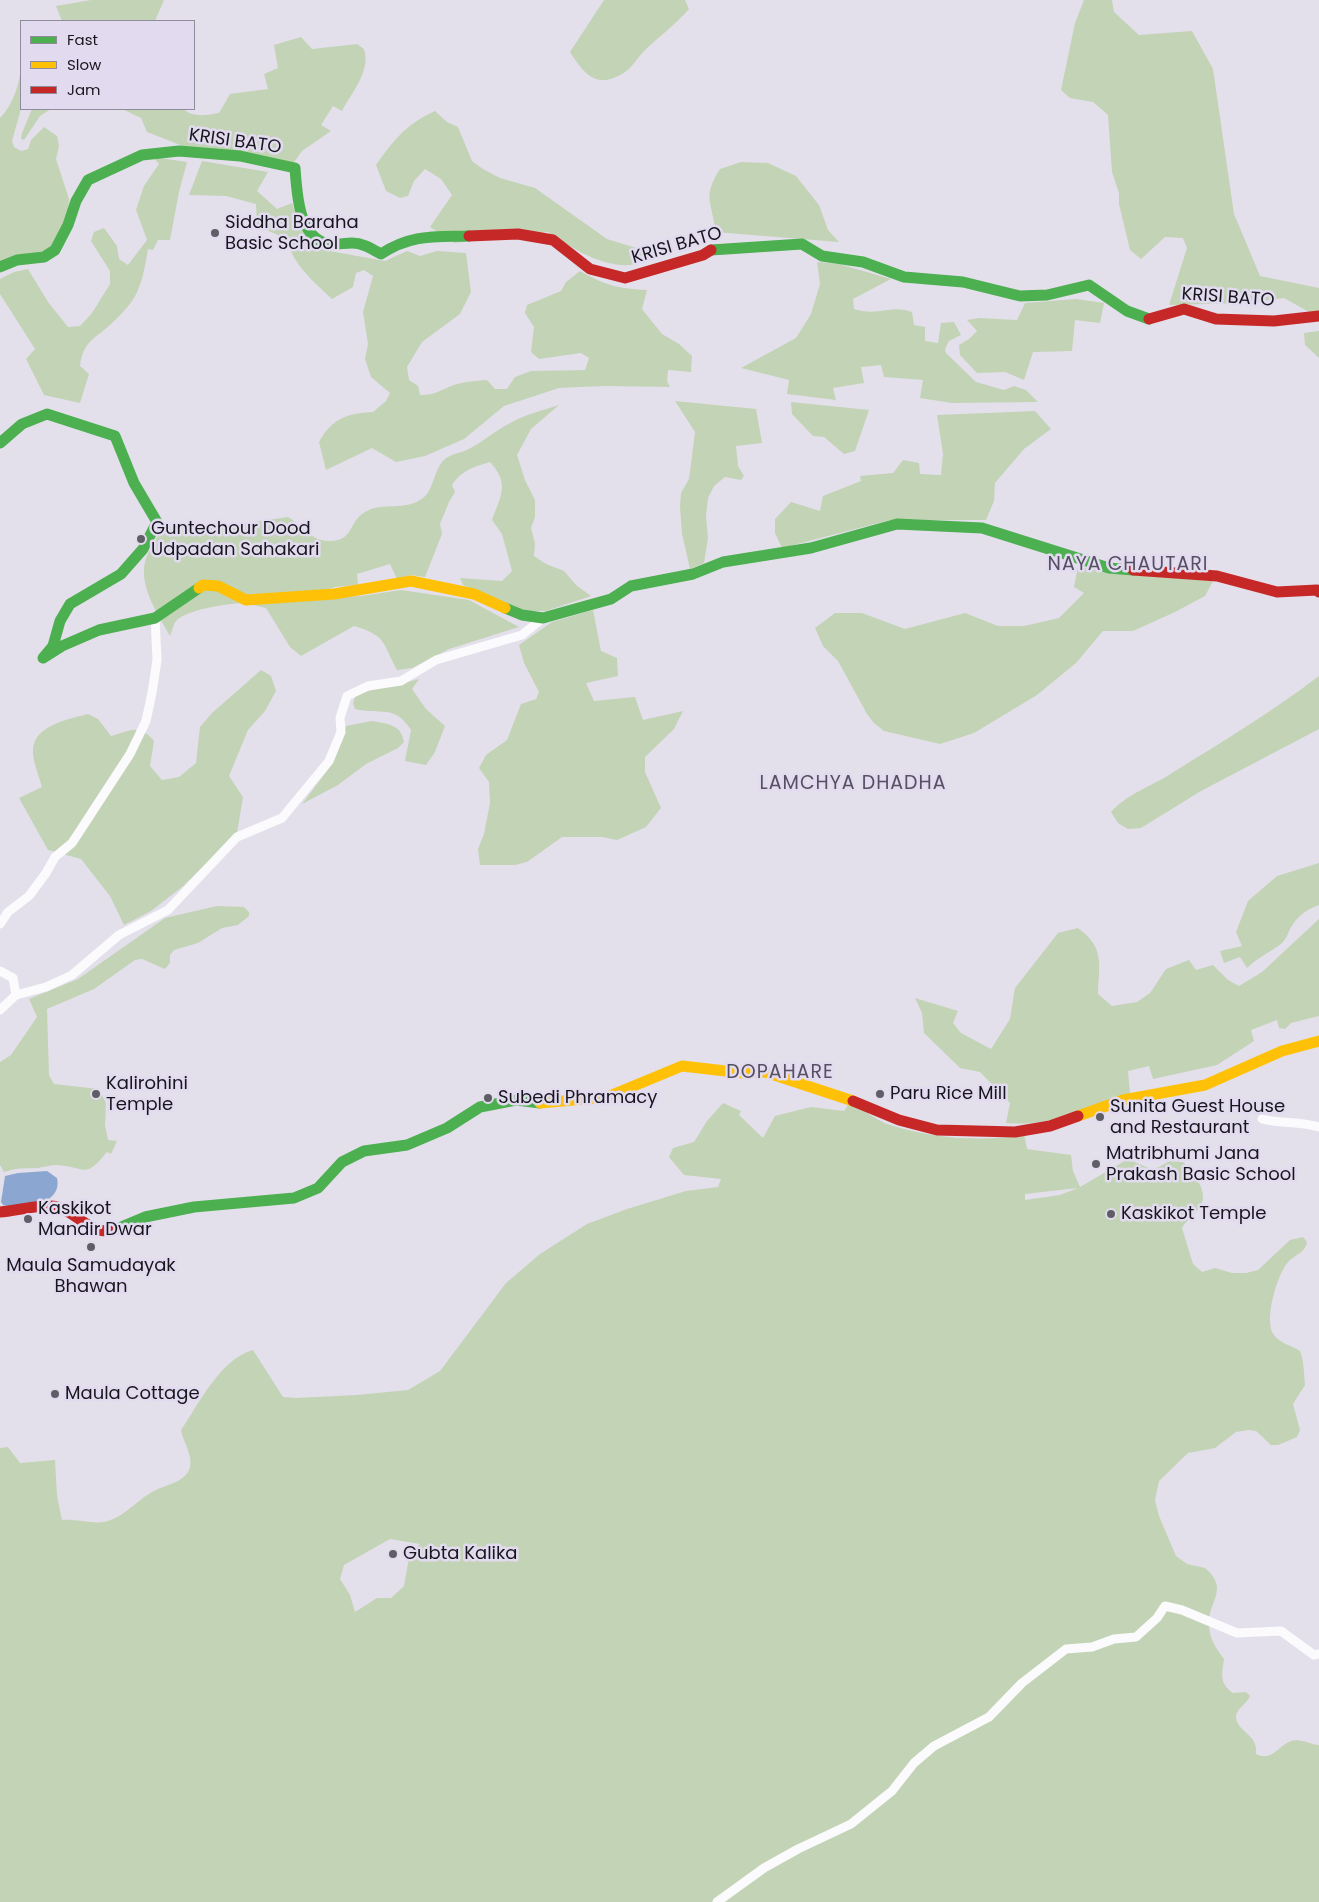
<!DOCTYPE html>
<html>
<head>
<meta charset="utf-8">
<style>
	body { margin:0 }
	#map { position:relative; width:1319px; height:1902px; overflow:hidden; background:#e3e0eb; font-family:Poppins,sans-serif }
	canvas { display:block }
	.legend { position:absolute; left:20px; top:20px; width:175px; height:90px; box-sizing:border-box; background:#e2dbf0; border:1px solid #918c9c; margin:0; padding:6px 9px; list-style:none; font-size:15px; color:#18161d }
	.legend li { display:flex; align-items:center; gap:10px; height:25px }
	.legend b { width:25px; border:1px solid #918c9c }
</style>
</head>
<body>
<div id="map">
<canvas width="1319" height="1902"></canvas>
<ul class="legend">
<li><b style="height:6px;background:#4caf50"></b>Fast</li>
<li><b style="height:6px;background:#ffc107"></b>Slow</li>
<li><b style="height:6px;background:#c62828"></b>Jam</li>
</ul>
</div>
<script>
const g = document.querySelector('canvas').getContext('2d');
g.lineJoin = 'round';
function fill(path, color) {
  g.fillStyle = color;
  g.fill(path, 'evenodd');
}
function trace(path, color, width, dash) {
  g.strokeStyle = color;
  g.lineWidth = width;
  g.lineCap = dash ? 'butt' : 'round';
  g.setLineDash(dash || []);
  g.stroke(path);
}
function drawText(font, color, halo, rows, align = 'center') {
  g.font = font + ' Poppins,sans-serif';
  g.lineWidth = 5;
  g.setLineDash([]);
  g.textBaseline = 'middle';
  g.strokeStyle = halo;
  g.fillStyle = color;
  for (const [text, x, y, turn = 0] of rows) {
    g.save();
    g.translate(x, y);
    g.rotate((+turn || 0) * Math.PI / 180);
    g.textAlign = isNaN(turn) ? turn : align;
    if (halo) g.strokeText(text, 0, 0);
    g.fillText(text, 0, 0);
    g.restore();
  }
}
fill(new Path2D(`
	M91 0H164L155 21H62L56 6Z
	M604 0H685L689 9C676 24 661 35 646 49 638 56 632 69 622 74 595 90 583 72 570 52Z
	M1084 0H1112L1114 12 1139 35 1192 31 1213 69 1234 214 1260 276 1319 288V311L1309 312 1284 298 1249 303 1169 305 1187 248 1183 238 1165 237 1141 259 1130 250 1119 204V193L1112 172 1108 115 1093 102 1070 98 1061 90 1075 23Z
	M301 37 312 49 357 44 364 49C371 71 352 92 342 111L333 106 321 125 331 131 302 151 292 165 188 148 147 132 141 118 122 109H183C194 118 206 115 219 113L230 94 268 89 264 74 278 68 274 45Z
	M21 65V109L12 141 14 147 21 151 28 149 31 140 44 127 57 136 59 146 56 159 69 199 68 215 51 249 0 263V118C13 105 20 83 21 65Z
	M32 109H51L40 116 24 140 21 139 22 133Z
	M435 111 447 122 458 127 472 161 483 169 500 178 535 188 607 239 659 255C650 258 639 264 630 265 600 267 571 247 548 232L454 243 430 227 452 195 441 179 425 169 414 181 408 196 400 198 386 191 376 165C394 140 406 124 435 111Z
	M153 157 187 162 179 192 170 240H158L153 250 148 249C145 266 142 287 132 301 126 309 118 318 111 324 95 339 83 341 80 366L89 374 80 403 44 395 26 359 35 349 0 294V279L14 272 28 269 48 302 68 327 80 326 92 313 110 284V271L91 241 94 232 104 228 117 246 119 259 128 265 147 240 136 210 144 186 159 164Z
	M202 161 268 172 257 191 277 209 292 203 299 223 309 239 330 251 385 261 407 251 420 256 437 251 466 253 471 292 460 314 422 342 407 367 409 380 418 386 420 395C436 395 440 390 454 385 465 381 476 381 487 380L495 389H507L515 377 531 371 585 370 589 358 581 353 539 359 531 352 534 327 525 313 527 305 561 291 566 282 580 271C604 285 620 289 647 290L642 309 662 334 679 344 692 356 691 372 668 370 667 381 670 387 604 386 559 388 504 406 464 439 425 456 396 462 372 448 326 470 319 442C331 419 348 413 373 412L386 401 390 393 371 377 365 359 368 344 363 312 373 276 364 270 356 273 353 287 332 299C314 282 292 264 287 239L257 226 256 204 226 196 189 195Z
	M741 162 768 163 796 176 819 205 828 230 839 242 715 232C713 201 701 199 720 169Z
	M817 262 839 264 891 279 853 299 854 309C879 317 889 304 912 312L914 325 925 327V341L938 343 941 323 954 322 961 335 949 341 945 349 946 353 976 382 1004 390 1014 386 1026 390 1038 402 952 403 920 398 923 380 884 377 881 365 861 367 864 383 833 388 836 400 787 394 789 380 741 368 796 338 811 314 820 284Z
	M1076 299 1104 303 1100 323 1075 320 1072 351 1033 352 1024 380 1005 372 977 373 960 355 959 345 969 339 977 331 967 320 979 318 1017 320 1025 303Z
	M1319 331V358L1305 345 1304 333Z
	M675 401 756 409 762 443 736 446 738 466 744 476 741 480 725 477 714 486 708 498 706 516 708 538 704 563 690 569 682 534 680 507 681 493 689 479 695 432Z
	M791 402 869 410 855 451 844 454 824 437 813 436 792 414Z
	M559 405 531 429 517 455 525 480 535 500V517L531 528 535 543 534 556 546 564 564 571 576 585 591 596 546 611H525L463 585 460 578 502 581 512 571 502 534 492 520C501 495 510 484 490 462 474 467 462 470 452 485L455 492 449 502 440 524 442 534 425 577 411 575 397 579 390 564 357 574 358 585 335 587 304 599 361 596 401 590 469 600 519 627 449 649 412 668 397 670C382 642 387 636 354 626L301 656 290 647 266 608C259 607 250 603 243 603 226 604 188 609 176 621 173 625 172 631 170 636 158 614 139 587 145 562 148 551 156 539 161 530L175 525H231L288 517C302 525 312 542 330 541 355 540 347 523 365 512 383 501 405 512 423 498 434 490 434 468 445 459 451 454 460 453 467 450 483 442 496 430 512 422 526 414 544 410 559 405Z
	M1035 411 1051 429 1024 449 995 483 994 501 986 520H890L782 548 775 533V519L791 502 820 511 823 496 861 481 860 476 893 473 903 460 919 463 920 474 941 475 943 454 937 415Z
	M1078 566 1109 573 1213 581 1205 596 1175 612 1133 631H1103L1076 663 1037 695 974 733 940 744 884 731 874 723 867 714 838 661 823 646 815 628 835 613H862L905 629 965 613 998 626H1024L1059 618 1084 593 1074 587Z
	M593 610 601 651 617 658 618 676 586 683 594 701 635 697 643 720 683 711 674 729 645 757V772L661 808 646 827 617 840 602 837H562L527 862 515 865H480L478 849 484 834 490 803 489 782 479 768 486 755 507 740 521 704 536 699 539 692 524 663 519 645 552 622Z
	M261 670 271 676 276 691 265 711 248 730 229 776 243 797 237 833 182 887 151 911 124 925 110 896 81 859 48 850 19 798 42 787C39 776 32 760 33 749 35 725 69 719 88 714L98 719 111 736C131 731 139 723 154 741L150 766 162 780 179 777 196 763 200 727 212 713Z
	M1319 676V729L1201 791 1141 828 1128 829 1118 823 1111 812C1127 794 1152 786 1172 773 1222 742 1273 711 1319 676Z
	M419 679 412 689 426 709 445 726 435 752 426 765 405 761 411 730C395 704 380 715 355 709L353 703 356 694Z
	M372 721C388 724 401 724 404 742L398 748 366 764 338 785 302 804 333 763 346 726Z
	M1319 863V905C1307 909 1296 917 1290 929 1288 934 1286 939 1282 943 1271 952 1258 957 1247 968L1240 957 1224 963 1220 951 1242 946 1236 932 1248 901 1277 876Z
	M217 906 244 907 249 912V916L238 925 222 928 198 943 174 950 170 955V963L165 969 142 959 135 960 94 989 47 1009 49 1075 54 1084 99 1089 106 1103 105 1125 108 1140 117 1141 111 1154 107 1152C84 1180 87 1167 57 1165 51 1165 44 1167 38 1168 23 1169 20 1167 4 1172L0 1165V1062L11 1055 37 1017 29 999 78 979 165 918Z
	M1319 919V1016L1291 1023 1285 1029 1279 1028 1277 1020 1251 1030 1254 1041 1217 1065 1153 1079 1149 1066 1128 1071 1130 1093C1090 1109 1050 1127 1006 1123L1010 1103 980 1072 960 1068 924 1033 922 1013 915 998 958 1011 953 1023 961 1033 991 1049 1010 1019 1015 988 1058 933 1078 928C1105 948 1099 963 1098 994L1112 1006 1137 1002 1150 993 1166 969 1189 960 1196 970 1213 965 1228 980 1239 986 1262 972Z
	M850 1102C863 1109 877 1121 890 1125 931 1138 983 1143 1024 1134L1027 1149 1071 1155 1073 1171 1080 1187 1128 1159 1153 1170 1170 1161 1183 1162C1193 1171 1210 1193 1200 1207 1195 1214 1187 1220 1182 1228L1193 1264 1202 1272 1215 1268 1232 1273H1246L1258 1270 1290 1240 1303 1237 1307 1242C1305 1253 1296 1254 1289 1261 1277 1273 1263 1322 1274 1335 1281 1344 1291 1345 1300 1351 1304 1361 1304 1374 1305 1385L1293 1404 1300 1430 1297 1437 1278 1445H1271L1256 1431 1249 1430 1236 1432 1215 1448 1188 1453 1159 1481 1155 1500 1159 1516 1176 1556 1187 1564 1205 1568C1230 1589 1208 1602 1209 1623 1209 1638 1215 1647 1224 1659 1222 1674 1219 1683 1233 1693L1246 1692 1250 1696C1247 1704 1237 1708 1236 1716 1235 1731 1259 1734 1256 1754 1272 1762 1278 1746 1291 1741 1300 1738 1310 1744 1319 1745V1902H0V1448L8 1447 20 1463 55 1460 57 1496 62 1520C75 1519 93 1524 104 1522 126 1517 137 1499 156 1490 168 1484 186 1482 190 1467 193 1455 183 1442 181 1430 199 1404 220 1359 253 1350L283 1397 296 1398 357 1395 408 1390 440 1371 506 1283 540 1254 587 1224 627 1209 686 1191 718 1187 721 1179 684 1175 669 1157 673 1148 694 1142 707 1121 723 1103 741 1111 739 1115 763 1138 775 1116 811 1107 844 1111ZM1078 1188 1060 1195 1025 1200V1194ZM390 1539 420 1544 410 1552 404 1586 391 1598H377L355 1612 350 1595 340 1579 344 1565Z`), '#c3d3b6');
fill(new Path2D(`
	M47 1171 57 1178C63 1205 22 1210 3 1205L1 1202 5 1176 18 1173Z`), '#8ba7d1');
trace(new Path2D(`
	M0 924 8 912 29 896 46 873 55 857 72 843 130 754 146 721 152 693 157 660 155 618
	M0 971 13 978 16 995
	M0 1010 16 995 46 987 72 975 119 935 168 910 237 837 282 818 329 761 341 732 340 718 347 696 368 686 401 681 436 660 522 635 543 618
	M1262 1119C1281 1124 1300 1121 1319 1127
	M717 1902 764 1868 798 1849 851 1824 892 1791 914 1763 934 1746 989 1717 1022 1683 1066 1649 1092 1647 1114 1639 1136 1637 1157 1618 1165 1606 1182 1610 1237 1633 1281 1631 1314 1655 1319 1654`), '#fbfafc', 9);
trace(new Path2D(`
	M711 250 802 244 822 256 863 262 904 277 963 282 1020 296 1047 295 1089 285 1127 311 1149 319
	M0 267 17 260 44 257 55 250 68 225 76 201 88 180 142 155 179 151 240 156 295 168C297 192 298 239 329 244 337 245 344 243 352 243 363 243 372 249 381 254 411 234 434 237 469 236
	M0 443 22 424 47 414 115 436 134 483 157 522 143 549 121 574 70 604 60 621 53 646 43 658 62 646 99 630 155 618 199 588
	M505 608 522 615 543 618 611 599 631 586 693 574 723 562 811 548 897 524 982 528 1109 568 1133 570
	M114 1230 145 1217 194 1207 294 1198 318 1188 342 1162 364 1151 407 1145 447 1128 480 1107 516 1100 540 1103`), '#4caf50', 11);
trace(new Path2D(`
	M199 588 203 585 218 586 246 600 334 594 411 581 474 594 505 608
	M540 1103 607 1097 682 1066 743 1073 765 1072 853 1101
	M1078 1116 1123 1100 1205 1085 1282 1051 1319 1041`), '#ffc107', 11);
trace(new Path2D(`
	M469 236 518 234 553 240 590 269 625 278 703 255 711 250
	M1149 319 1184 309 1216 319 1274 321 1319 316
	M1133 570 1217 576 1277 592 1317 590 1319 592
	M853 1101 899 1120 937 1130 1015 1132 1050 1126 1078 1116
	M0 1212C16 1211 45 1203 58 1207 77 1213 92 1236 114 1230`), '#c62828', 11);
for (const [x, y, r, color] of [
	[215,233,5,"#5f5d65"],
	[141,539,5,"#5f5d65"],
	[96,1094,5,"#5f5d65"],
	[880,1094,5,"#5f5d65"],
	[488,1098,5,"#5f5d65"],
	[1100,1117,5,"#5f5d65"],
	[1096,1164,5,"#5f5d65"],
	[1111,1214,5,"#5f5d65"],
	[28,1219,5,"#5f5d65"],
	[91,1247,5,"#5f5d65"],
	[55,1394,5,"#5f5d65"],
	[393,1554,5,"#5f5d65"]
]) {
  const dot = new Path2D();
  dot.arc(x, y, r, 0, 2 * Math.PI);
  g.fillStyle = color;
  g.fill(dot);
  trace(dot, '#e2dbf0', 2);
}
drawText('18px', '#18161d', '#e2dbf0', [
	["KRISI BATO",235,142,8],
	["KRISI BATO",677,246,-16],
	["KRISI BATO",1228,298,4]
]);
drawText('18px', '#18161d', '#e2dbf0', [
	["Siddha Baraha",225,223],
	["Basic School",225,244],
	["Guntechour Dood",151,529],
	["Udpadan Sahakari",151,550],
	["Kalirohini",106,1084],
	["Temple",106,1105],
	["Paru Rice Mill",890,1094],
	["Subedi Phramacy",498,1098],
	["Sunita Guest House",1110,1107],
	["and Restaurant",1110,1128],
	["Matribhumi Jana",1106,1154],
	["Prakash Basic School",1106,1175],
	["Kaskikot",38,1209],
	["Mandir Dwar",38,1230],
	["Kaskikot Temple",1121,1214],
	["Maula Samudayak",91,1266,"center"],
	["Bhawan",91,1287,"center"],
	["Maula Cottage",65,1394],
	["Gubta Kalika",403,1554]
], 'left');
g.letterSpacing = '1px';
drawText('19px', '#565062', '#e2dbf0', [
	["NAYA CHAUTARI",1128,565],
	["LAMCHYA DHADHA",853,784],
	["DOPAHARE",780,1073]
]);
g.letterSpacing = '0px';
</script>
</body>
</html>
